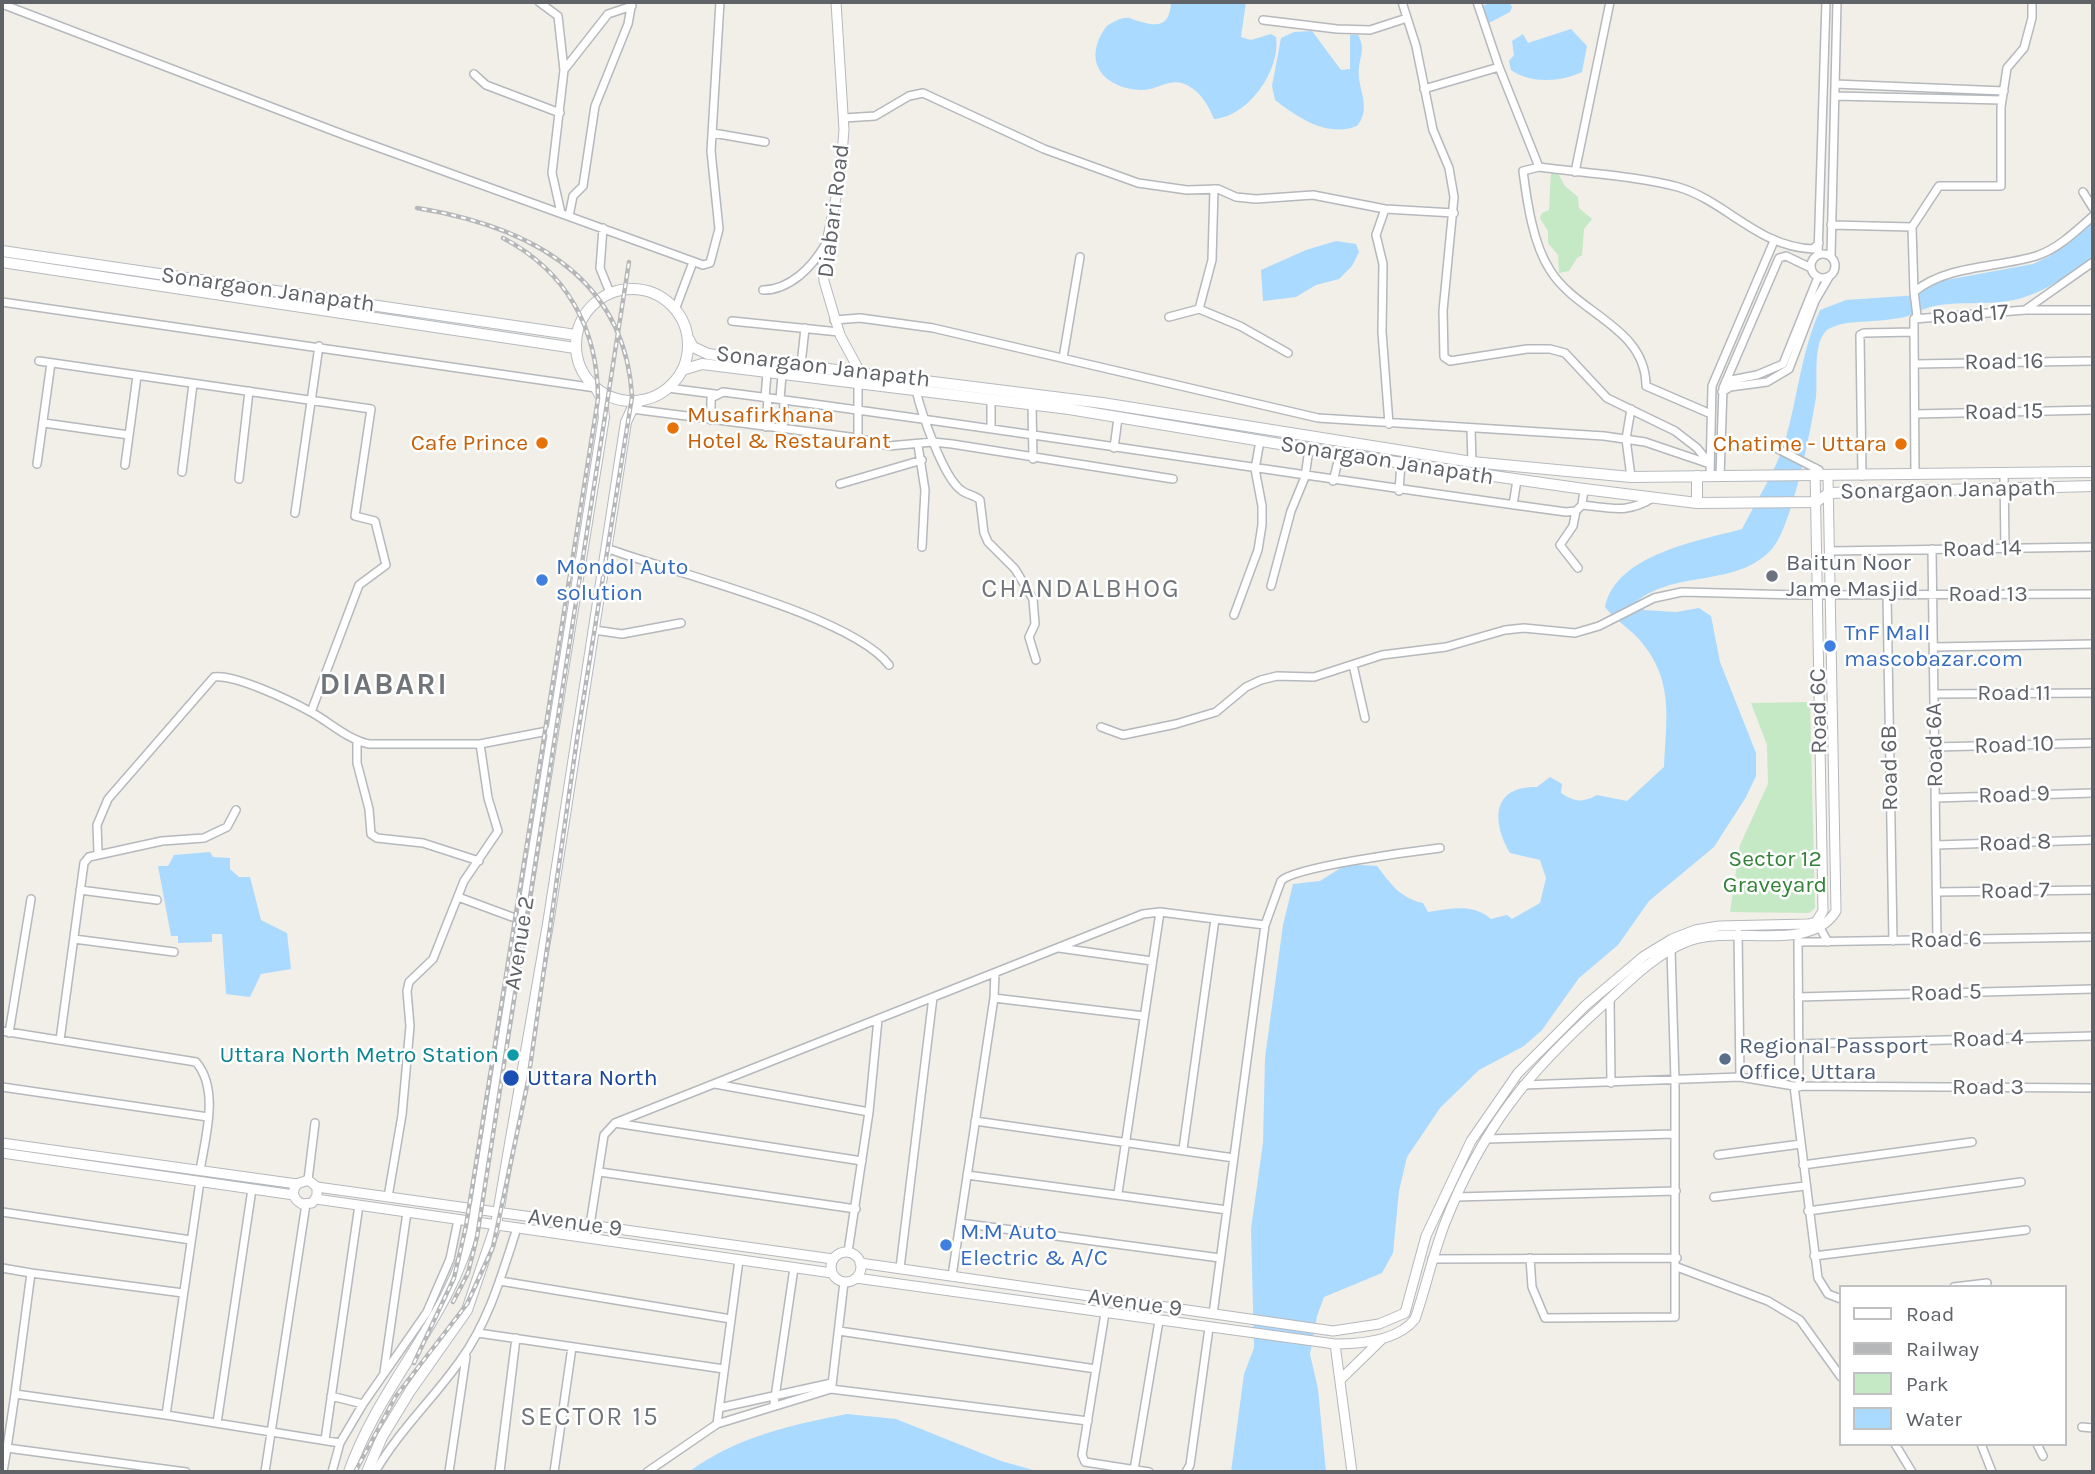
<!DOCTYPE html>
<html>
<head>
<meta charset="utf-8">
<style>
	body { margin:0 }
	#map { position:relative; width:2095px; height:1474px; overflow:hidden; background:#f1efe8; font-family:Karla,sans-serif }
	canvas { display:block }
	.frame { position:absolute; inset:0; border:4px solid #5f6368; pointer-events:none }
	.legend { position:absolute; left:1839px; top:1285px; width:228px; height:161px; box-sizing:border-box; background:#fff; border:2px solid #bfc1c3; margin:0; padding:9px 12px; list-style:none; font-size:21px; color:#5f6368 }
	.legend li { display:flex; align-items:center; gap:14px; height:35px }
	.legend b { width:35px; border:2px solid #bfc1c3 }
</style>
</head>
<body>
<div id="map">
<canvas width="2095" height="1474"></canvas>
<div class="frame"></div>
<ul class="legend">
<li><b style="height:9px;background:#fff"></b>Road</li>
<li><b style="height:9px;background:#b6b7b8"></b>Railway</li>
<li><b style="height:19px;background:#c5e8c5"></b>Park</li>
<li><b style="height:19px;background:#aadaff"></b>Water</li>
</ul>
</div>
<script>
const g = document.querySelector('canvas').getContext('2d');
g.lineJoin = 'round';
function fill(path, color) {
  g.fillStyle = color;
  g.fill(path, 'evenodd');
}
function trace(path, color, width, dash) {
  g.strokeStyle = color;
  g.lineWidth = width;
  g.lineCap = dash ? 'butt' : 'round';
  g.setLineDash(dash || []);
  g.stroke(path);
}
function drawText(font, color, halo, rows, align = 'center') {
  g.font = font + ' Karla,sans-serif';
  g.lineWidth = 5;
  g.setLineDash([]);
  g.textBaseline = 'middle';
  g.strokeStyle = halo;
  g.fillStyle = color;
  for (const [text, x, y, turn = 0] of rows) {
    g.save();
    g.translate(x, y);
    g.rotate((+turn || 0) * Math.PI / 180);
    g.textAlign = isNaN(turn) ? turn : align;
    if (halo) g.strokeText(text, 0, 0);
    g.fillText(text, 0, 0);
    g.restore();
  }
}
fill(new Path2D(`
	M1551 172H1557L1565 186 1578 197 1579 208 1592 219 1584 229 1582 255 1577 258 1569 271 1559 273 1558 255 1548 243V231L1540 218 1542 213 1549 210Z
	M1810 702 1815 908 1809 913 1730 912 1740 845 1768 784 1767 745 1751 703Z`), '#c5e8c5');
fill(new Path2D(`
	M1171 2H1246L1241 37 1251 40 1271 34 1276 37C1281 70 1248 117 1214 119 1208 105 1201 92 1187 85 1173 78 1163 86 1150 89 1132 93 1105 84 1098 67 1092 53 1098 37 1107 26 1113 22 1122 17 1129 18 1148 24 1170 34 1171 2Z
	M1491 2H1509L1512 7 1510 12 1489 23 1483 6Z
	M1571 29 1587 46 1582 72C1561 82 1531 84 1511 70L1509 61 1514 55 1512 41 1523 34 1528 43Z
	M1312 31 1341 70 1350 69V35H1358C1365 48 1361 54 1359 67 1356 88 1373 107 1357 126 1327 138 1297 117 1275 100L1272 86 1281 38 1294 32Z
	M2093 219V259C2068 275 2038 297 2008 301 1984 305 1959 301 1934 306 1924 308 1915 314 1905 317 1886 321 1866 321 1847 323 1841 324 1831 327 1827 330 1812 343 1818 380 1816 397 1811 429 1792 527 1772 549 1736 588 1679 569 1637 601L1644 610 1676 612 1699 608 1711 616 1720 662 1756 753V776L1746 797 1714 847 1649 901 1618 945 1579 978 1542 1030 1524 1046 1479 1070 1440 1108 1407 1157 1399 1191 1393 1253 1382 1273 1324 1297 1317 1316 1310 1354 1318 1389 1326 1472H1231L1244 1374 1254 1348 1251 1229 1263 1143 1265 1058 1283 925 1293 884 1320 881 1347 864 1377 866C1391 884 1400 898 1423 903L1428 912C1451 909 1472 903 1491 919L1507 915 1512 919 1540 903 1546 878 1540 860 1510 853C1492 822 1491 786 1537 787L1550 777 1562 784 1561 793C1574 802 1583 803 1597 795L1627 801 1664 767C1666 720 1674 683 1643 644 1632 629 1616 622 1605 607 1616 554 1699 541 1742 529 1756 501 1776 471 1785 441 1798 397 1801 352 1820 310L1846 300 1918 295 1935 282 2033 264 2050 256Z
	M1336 241 1356 244 1359 252 1352 266 1339 279 1316 285 1296 297 1263 301 1261 270 1306 250Z
	M210 852 213 857 230 858V869L239 877H250L261 920 287 933 291 969 261 974 250 997 226 994 222 934H212V942L178 943V936H171L158 866H168L174 855Z
	M847 1414 896 1419 1001 1461 1040 1472H689C733 1438 794 1424 847 1414Z`), '#aadaff');
const minor = new Path2D(`
	M539 2 558 16 564 70 552 173 561 213
	M1402 2 1416 46 1433 130 1449 168 1454 197 1443 311 1444 357 1450 361 1527 349H1550L1565 353 1607 398 1675 431 1697 448 1710 464
	M1477 2 1499 67
	M2 4 347 136 703 265 710 263 719 229 711 151 720 2
	M1263 20 1337 29 1370 30 1407 18
	M564 70 608 14 632 6
	M474 74 486 85 560 113
	M1835 84 2004 91
	M1424 89 1499 67 1539 167C1582 173 1637 176 1678 187 1726 201 1758 247 1813 249L1819 243
	M1835 96 2002 100
	M844 118 875 116 909 96 923 93 1044 149 1138 183 1187 190 1218 189 1236 197 1256 199 1313 195 1385 209 1454 213
	M713 133 765 142
	M1539 167 1523 171C1527 202 1533 244 1550 270 1577 314 1646 327 1646 386L1711 414
	M1575 172 1610 2
	M1214 189 1212 260 1199 309 1240 326 1288 353
	M2083 192 2093 208
	M1385 209 1376 235 1383 264 1382 332 1389 424
	M569 216 573 196 583 186 595 106 628 24 632 2
	M1831 225 1912 227 1939 186H2001V107L2007 68 2024 48 2032 18V2
	M1912 227 1914 292C1946 265 1996 268 2036 256 2058 249 2076 231 2093 216
	M603 228 600 268 610 293
	M1811 266a12 12 0 1 1 24 0a12 12 0 1 1-24 0Z
	M1818 255 1826 2
	M1831 256 1837 2
	M763 290C790 290 812 267 825 245
	M1914 292 1917 316 1914 319
	M2 302 596 388
	M675 310 693 262
	M2025 310 2093 262
	M1169 317 1199 309
	M834 320 860 318 933 328 1318 418 1604 436 1645 442 1710 464
	M732 321 839 332
	M1914 332 1915 475
	M1063 358 1080 257
	M39 361 371 409 355 516 375 521 386 565 359 585 311 712
	M1915 364 2093 361
	M801 365 805 328
	M1726 381 1757 375 1783 364 1818 277
	M858 383V438
	M668 388 715 394
	M916 390C921 412 943 477 961 490 967 495 975 495 980 500L984 533 988 542 1015 569 1033 599 1035 624 1029 637 1036 660
	M1722 392 1730 387 1767 382 1789 369 1815 301 1829 277
	M765 398 767 373
	M780 399 782 375
	M1032 405 1033 459
	M632 409 858 438 888 446 933 442 952 444 1173 479
	M1915 414 2093 410
	M711 420V398L723 392C1005 428 1285 474 1566 512L1576 511 1582 505 1584 489
	M44 423 129 435
	M766 427 768 398
	M783 429 784 400
	M991 429V400
	M1471 429 1472 462
	M1720 444 1774 447 1819 470
	M918 445 925 490 922 547
	M1114 448 1118 418
	M37 464 51 363
	M125 465 137 376
	M182 472 193 384
	M2004 474 2005 548
	M1710 476 1712 386 1774 241
	M1862 476 1860 335 1864 333 1914 332V319L2025 310H2093
	M1631 477 1626 439 1631 409
	M1720 477 1723 388 1779 258 1786 256 1811 268
	M239 479 249 391
	M1333 481 1340 454
	M840 484 922 460
	M1399 491 1401 463
	M1513 505 1517 480
	M1582 505C1612 508 1628 514 1654 497
	M1576 511 1573 526 1560 545 1578 568
	M295 513 319 346
	M606 548C670 572 851 615 889 665
	M1932 549 1937 940
	M1830 551 2093 547
	M1271 586 1291 511 1305 477 1309 449
	M1887 595 1893 941
	M1234 615 1258 550 1262 525V506L1255 469 1260 441
	M594 630 622 634 681 623
	M1934 647 2093 644
	M1353 665 1365 718
	M1934 694 2093 693
	M1101 727 1123 735 1176 724 1216 712 1246 687 1261 680 1277 676 1314 677 1382 655 1446 647 1505 630 1524 628 1575 633 1599 626 1654 598 1682 592 1798 595 2093 594
	M357 741V763L369 809 371 834 377 838 423 843 479 861
	M480 744 553 730
	M1935 747 2093 743
	M1935 798 2093 793
	M1936 845 2093 840
	M98 852 97 825 108 799 214 677C235 674 291 701 311 712 331 723 347 739 369 744H480L488 798 498 831 464 881 433 959 409 982 407 991 410 1026 402 1115 388 1197
	M80 890 157 900
	M1937 892 2093 890
	M458 897 523 921
	M1820 928 1828 942
	M1738 933 1740 1077
	M74 939 174 952
	M1798 940 1799 1087
	M1798 942 2093 937
	M1059 948 1152 961
	M1798 997 2093 989
	M994 998 1144 1016
	M1610 999 1611 1083
	M2 1031 196 1062C220 1090 205 1138 200 1171
	M9 1033 31 899
	M60 1040 84 863 89 857 162 841 204 838 227 827 236 810
	M1798 1044 2093 1036
	M715 1084 869 1112
	M1523 1085 1740 1077 1794 1086 2093 1088
	M1794 1086 1818 1278 1828 1294 1841 1299
	M2 1087 208 1117
	M975 1121 1234 1158
	M615 1123 862 1161
	M1485 1139 1675 1134
	M1718 1155 1801 1144
	M1803 1165 1972 1142
	M600 1172 856 1209
	M967 1175 1227 1210
	M308 1180 315 1123
	M1118 1193 1160 912
	M1456 1197 1676 1191
	M1714 1197 1805 1186
	M1808 1211 2021 1182
	M2 1212 191 1240
	M960 1223 1220 1258
	M590 1225 604 1135 615 1123 1143 914 1160 912 1215 919 1183 1149 1215 919 1265 925
	M848 1252 869 1112 878 1019
	M1814 1256 2026 1230
	M1530 1258 1532 1287 1545 1318 1675 1317V1080L1671 950
	M1432 1259 1677 1258
	M1677 1267 1768 1301 1800 1320 1841 1377
	M2 1268 31 1273 15 1394
	M900 1268 933 997
	M31 1273 183 1293
	M952 1276 994 998 995 973
	M500 1281 731 1319
	M1954 1287 1987 1283
	M1105 1313 1082 1455 1085 1462 1149 1472
	M1213 1314 1265 925 1281 881C1293 867 1415 851 1440 848
	M839 1331 1096 1369
	M478 1333 724 1369
	M384 1372 407 1212
	M832 1385 844 1282
	M331 1396 363 1404
	M774 1404 794 1268
	M719 1408 832 1383
	M166 1415 340 1443
	M217 1423 252 1189
	M717 1424 739 1260
	M2082 1427 2093 1428
	M325 1440 359 1205
	M1895 1444 1912 1472
	M1981 1444 1992 1472
	M2037 1444 2043 1456
	M7 1448 15 1394 166 1415 200 1181
	M1134 1470 1159 1321
	M3 1472 7 1448 186 1472
	M265 1472 306 1204
	M332 1472 340 1443 363 1404 427 1312 450 1259 458 1220
	M375 1472C398 1432 433 1399 460 1361 489 1321 502 1274 517 1228
	M449 1472 466 1357
	M499 1472 516 1338 500 1472
	M554 1472 572 1347
	M647 1472 717 1424 831 1389 1088 1421
	M1186 1472 1190 1465 1209 1328`);
const tertiary = new Path2D(`
	M836 2 844 130 840 177 823 262 824 281 840 335 859 370
	M2 1143 297 1184
	M2 1153 294 1195
	M317 1187V1196L312 1203 302 1204C293 1199 291 1192 297 1184L308 1180 317 1187 833 1259
	M316 1199 832 1273
	M831 1267a15 15 0 1 1 30 0a15 15 0 1 1-30 0Z
	M860 1263 1333 1331 1379 1324 1405 1313 1426 1236 1471 1141 1518 1073 1586 1005 1644 956 1672 939 1695 930 1719 926 1808 924 1816 922 1823 911 1815 469
	M856 1278 1335 1344C1362 1344 1398 1341 1415 1319 1426 1287 1433 1254 1445 1223 1482 1129 1527 1073 1602 1006 1627 983 1655 954 1686 942 1731 923 1809 955 1836 911L1828 477
	M1335 1344 1352 1472
	M1341 1379 1382 1339`);
const secondary = new Path2D(`
	M2 251 576 335
	M2 262 575 348
	M576 345a56 56 0 1 1 112 0a56 56 0 1 1-112 0Z
	M688 338 693 347 708 354 1102 403 1472 462 1631 477 2093 472
	M682 370 702 364 1069 409 1340 454 1584 489 1697 503 1816 502 1829 493 2093 486
	M1697 503V476
	M349 1472C381 1381 451 1319 474 1222L604 417 602 399 596 388
	M367 1472 382 1437 410 1391 467 1310 496 1225 548 924 626 422 632 409 641 400`);
trace(minor, '#b5b8bc', 10);
trace(tertiary, '#b5b8bc', 11);
trace(secondary, '#b6babf', 12);
trace(minor, '#fff', 7);
trace(tertiary, '#fff', 9);
trace(secondary, '#fff', 10);
const rail = new Path2D(`
	M453 1302 468 1273 477 1237 629 262
	M414 1363 454 1278 466 1226 598 399C598 328 566 271 503 238
	M355 1472 396 1396 467 1304 493 1247 528 1081 577 739 632 397C625 274 526 226 417 208`);
trace(rail, '#b6b7b8', 4.5);
trace(rail, '#fff', 2, [5]);
for (const [x, y, r, color] of [
	[673,428,7,"#e8710a"],
	[542,443,7,"#e8710a"],
	[1901,444,7,"#e8710a"],
	[1772,576,7,"#6b7280"],
	[542,580,7,"#3f7fe0"],
	[1830,646,7,"#3f7fe0"],
	[513,1055,7,"#0f9aa8"],
	[1725,1059,7,"#5c6f8a"],
	[511,1078,9,"#1a4fb4"],
	[946,1245,7,"#3f7fe0"]
]) {
  const dot = new Path2D();
  dot.arc(x, y, r, 0, 2 * Math.PI);
  g.fillStyle = color;
  g.fill(dot);
  trace(dot, '#fff', 2.5);
}
drawText('23px', '#5f6368', '#fff', [
	["Diabari Road",834,211,-83],
	["Sonargaon Janapath",268,290,8],
	["Road 17",1970,315,-4],
	["Road 16",2004,362,-1],
	["Sonargaon Janapath",823,367,7],
	["Road 15",2004,412,-1],
	["Sonargaon Janapath",1387,461,9],
	["Sonargaon Janapath",1948,490,-1],
	["Road 14",1982,549,-1],
	["Road 13",1988,594],
	["Road 11",2014,693],
	["Road 6C",1819,711,-91],
	["Road 6A",1935,745,-91],
	["Road 10",2014,745,-2],
	["Road 6B",1890,768,-91],
	["Road 9",2014,795,-2],
	["Road 8",2015,843,-2],
	["Road 7",2015,891,-1],
	["Road 6",1946,940,-1],
	["Avenue 2",520,943,-81],
	["Road 5",1946,993,-2],
	["Road 4",1988,1039,-2],
	["Road 3",1988,1087],
	["Avenue 9",575,1223,8],
	["Avenue 9",1135,1303,8]
]);
drawText('23px', '#c56008', '#fff', [
	["Musafirkhana",687,415,"left"],
	["Hotel & Restaurant",687,441,"left"],
	["Cafe Prince",528,443],
	["Chatime - Uttara",1887,444]
], 'right');
drawText('23px', '#5b616d', '#fff', [
	["Baitun Noor",1786,563],
	["Jame Masjid",1786,589]
], 'left');
drawText('23px', '#366cbe', '#fff', [
	["Mondol Auto",556,567],
	["solution",556,593],
	["TnF Mall",1844,633],
	["mascobazar.com",1844,659],
	["M.M Auto",960,1232],
	["Electric & A/C",960,1258]
], 'left');
drawText('23px', '#348238', '#fff', [
	["Sector 12",1775,859],
	["Graveyard",1775,885]
]);
drawText('23px', '#4e5e75', '#fff', [
	["Regional Passport",1739,1046],
	["Office, Uttara",1739,1072]
], 'left');
drawText('23px', '#0d838f', '#fff', [
	["Uttara North Metro Station",499,1055]
], 'right');
drawText('23px', '#164399', '#fff', [
	["Uttara North",527,1078]
], 'left');
g.letterSpacing = '2px';
drawText('26px', '#70757a', '#fff', [
	["CHANDALBHOG",1081,590],
	["SECTOR 15",590,1418]
]);
g.letterSpacing = '0px';
g.letterSpacing = '2px';
drawText('bold 30px', '#70757a', '#fff', [
	["DIABARI",384,685]
]);
g.letterSpacing = '0px';
</script>
</body>
</html>
